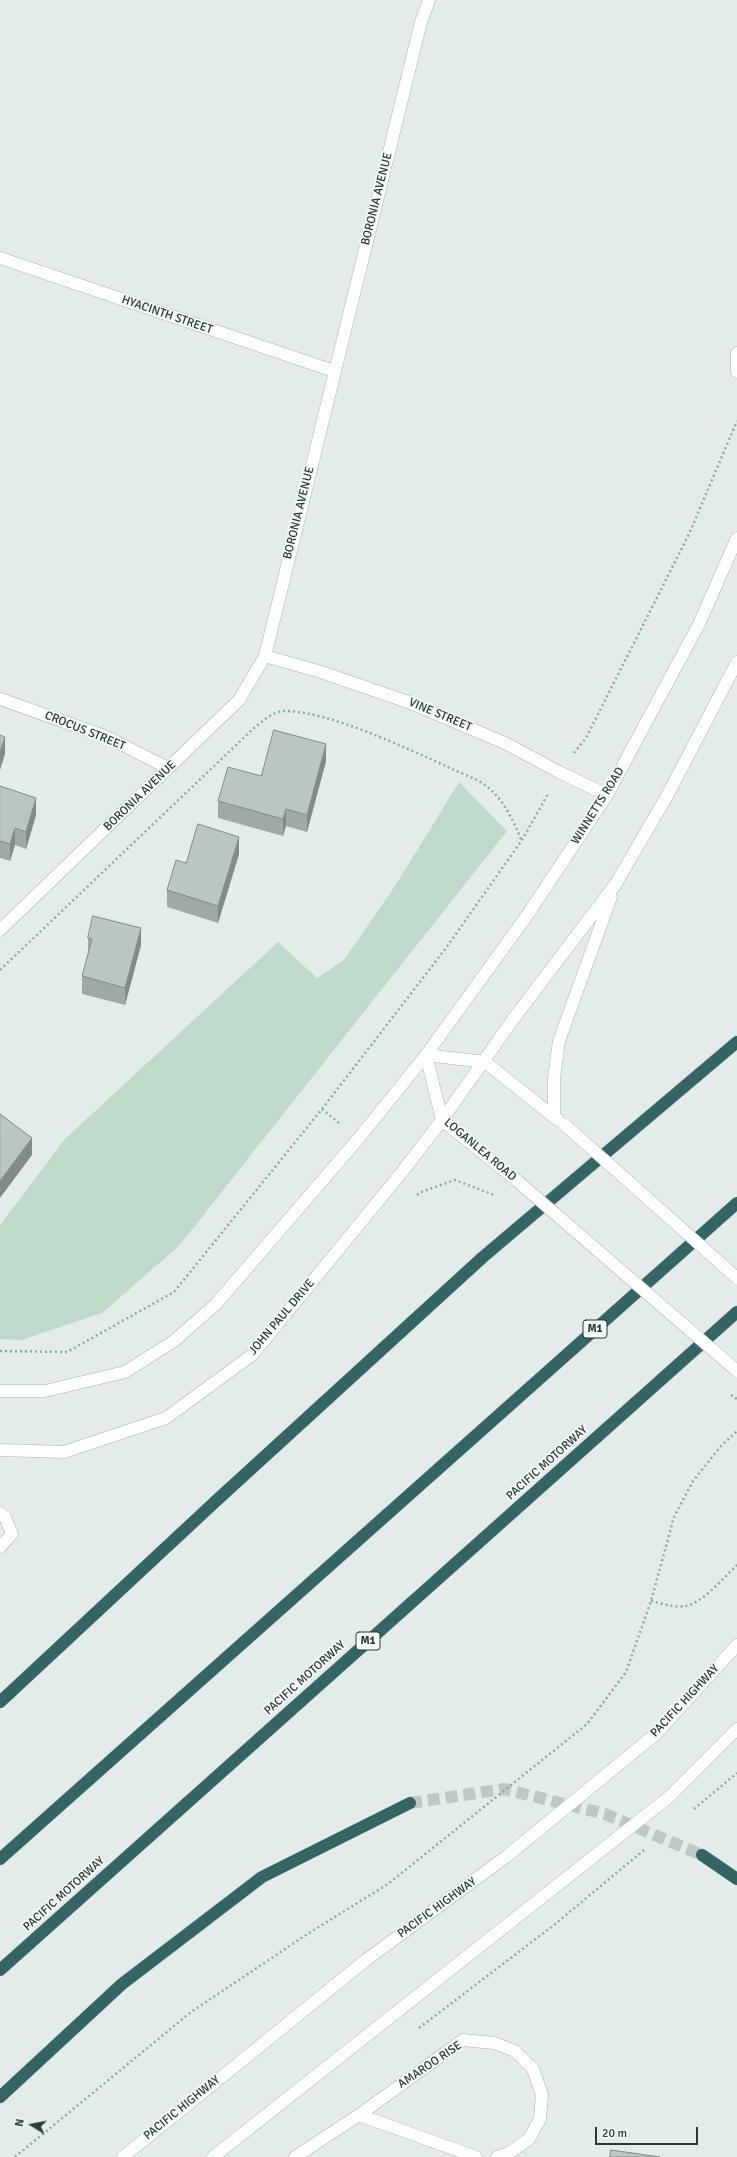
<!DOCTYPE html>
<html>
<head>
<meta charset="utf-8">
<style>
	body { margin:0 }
	#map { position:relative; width:737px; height:2157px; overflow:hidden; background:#e4ecea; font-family:Signika,sans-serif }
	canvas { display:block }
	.north { position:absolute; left:12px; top:2105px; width:40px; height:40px; -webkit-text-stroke:3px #f4f8f7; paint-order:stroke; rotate:280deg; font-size:11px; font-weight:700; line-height:16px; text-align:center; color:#253b39 }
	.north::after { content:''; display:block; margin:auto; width:14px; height:18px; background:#253b39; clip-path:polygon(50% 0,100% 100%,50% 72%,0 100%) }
	.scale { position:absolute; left:595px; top:2127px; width:103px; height:18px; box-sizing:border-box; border:2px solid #253b39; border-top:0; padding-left:5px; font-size:12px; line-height:14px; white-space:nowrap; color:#253b39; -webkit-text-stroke:3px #f4f8f7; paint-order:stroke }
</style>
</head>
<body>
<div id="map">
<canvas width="737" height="2157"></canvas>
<div class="north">N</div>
<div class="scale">20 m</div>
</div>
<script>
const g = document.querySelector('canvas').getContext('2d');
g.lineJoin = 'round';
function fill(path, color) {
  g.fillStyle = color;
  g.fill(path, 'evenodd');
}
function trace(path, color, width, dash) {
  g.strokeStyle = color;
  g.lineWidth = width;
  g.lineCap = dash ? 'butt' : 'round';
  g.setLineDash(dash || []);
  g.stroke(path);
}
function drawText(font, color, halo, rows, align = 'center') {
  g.font = font + ' Signika,sans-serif';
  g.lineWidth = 3.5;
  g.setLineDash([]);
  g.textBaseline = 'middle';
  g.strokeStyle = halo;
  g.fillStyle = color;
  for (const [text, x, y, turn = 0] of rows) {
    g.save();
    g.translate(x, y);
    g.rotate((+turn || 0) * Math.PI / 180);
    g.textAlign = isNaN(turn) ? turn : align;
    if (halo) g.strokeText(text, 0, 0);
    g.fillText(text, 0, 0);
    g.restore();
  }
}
fill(new Path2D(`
	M459 782 507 831 179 1246 102 1313 22 1340 0 1339V1225L65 1139 278 942 317 978 344 960 397 883Z`), '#bfdacb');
trace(new Path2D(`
	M410 1803 504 1789 605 1814 702 1855`), '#bec9c7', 12, [12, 6]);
const service = new Path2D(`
	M737 353V372
	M0 1513 5 1517 12 1534 0 1547`);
const minor = new Path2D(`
	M0 258 334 371
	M265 656 321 672 408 702 505 743 559 772 607 795
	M0 699 107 737 168 768
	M0 930 239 700 265 656 421 22 429 0
	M359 2115 476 2157
	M295 2157 359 2115 463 2040 494 2043 515 2051 533 2069 542 2095 540 2119 529 2139 509 2153 497 2157`);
const tertiary = new Path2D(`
	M0 1391H45L125 1372 174 1341 216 1304 359 1138 426 1055
	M0 1450 64 1452 166 1418 252 1355 402 1172 442 1120`);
const secondary = new Path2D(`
	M426 1055 526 917 607 795 699 624 737 538
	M426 1055 442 1120 515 1179
	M426 1055 485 1062 558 1120
	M554 1116V1078L559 1041 611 897
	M442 1120 514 1018 615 885 667 796 737 662
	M123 2157 366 1960 507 1856 657 1733 737 1645
	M213 2157 669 1797 737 1729`);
const motorway = new Path2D(`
	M0 1702 217 1500 483 1257 737 1042
	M702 1855 737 1879
	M0 1859 737 1203
	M0 1970 737 1312
	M0 2097 122 1984 262 1877 410 1803`);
trace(service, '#a7b3b1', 13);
trace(minor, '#a7b3b1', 13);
trace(tertiary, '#a7b3b1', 13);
trace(secondary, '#a3b6b3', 13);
trace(motorway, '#c2c8c8', 13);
trace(new Path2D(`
	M574 753 586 738 689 534 737 421
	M0 970 254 728C263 721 273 711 285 711 328 711 406 748 446 766 457 772 471 776 482 783 502 796 512 818 521 839
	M322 1109 339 1123
	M417 1195 421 1192 455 1180 494 1195
	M0 1351 67 1352 174 1292 322 1109 446 948 522 840 548 794
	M651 1601C661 1603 674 1608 685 1606 702 1604 724 1577 737 1565
	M694 1809 737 1773
	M419 2028 554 1925 644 1850
	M15 2157 191 2012 309 1933 388 1884 587 1724 626 1672 651 1601 674 1517 693 1481 721 1446 737 1431`), '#88aca7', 2.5, [2, 3]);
trace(service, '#fff', 12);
trace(minor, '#fff', 12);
trace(tertiary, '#fff', 12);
trace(secondary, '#fff', 12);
trace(motorway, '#346463', 12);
const secondaryBridge = new Path2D(`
	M565 1125 737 1278
	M515 1179 737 1371`);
trace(secondaryBridge, '#a3b6b3', 13, []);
trace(new Path2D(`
	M731 1395 737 1399`), '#88aca7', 2.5, [2, 3]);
trace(secondaryBridge, '#fff', 12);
fill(new Path2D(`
	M326 761 307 832 286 826 283 836 218 818V801L261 776Z
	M0 786 36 815 26 849 15 845 10 861 0 858Z
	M239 854 218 923 167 907V890L186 863Z
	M88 938 141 945 125 1005 82 994V976L88 955Z`), '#9faaa8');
fill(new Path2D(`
	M5 737V754L0 770V752Z
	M326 744V761L307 832V815Z
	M36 798V815L26 849V832Z
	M286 809V826L283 836V819Z
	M15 828V845L10 861V844Z
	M239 837V854L218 923V906Z
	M141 928V945L125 1005V988Z
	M32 1138V1155L0 1198V1181Z`), '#828b88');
const building = new Path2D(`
	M274 730 326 744 307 815 286 809 283 819 218 801 228 767 261 776Z
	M0 735 5 737 0 752Z
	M0 786 36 798 26 832 15 828 10 844 0 841Z
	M198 824 239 837 218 906 167 890 176 860 186 863Z
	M93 916 141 928 125 988 82 976 92 939 88 938Z
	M0 1114 32 1138 0 1181Z
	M611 2150 660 2157H610Z`);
fill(building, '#b9c6c3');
trace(building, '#828b88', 1);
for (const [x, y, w] of [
	[595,1329,24],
	[368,1641,24]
]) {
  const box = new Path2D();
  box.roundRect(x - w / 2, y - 9, w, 18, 3);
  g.fillStyle = '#f4f8f7';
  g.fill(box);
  trace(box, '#253b39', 1);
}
drawText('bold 11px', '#253b39', null, [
	["M1",595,1329],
	["M1",368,1641]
]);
drawText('12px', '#253b39', '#f4f8f7', [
	["BORONIA AVENUE",377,199,-76],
	["HYACINTH STREET",167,315,19],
	["BORONIA AVENUE",299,513,-76],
	["VINE STREET",440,715,23],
	["CROCUS STREET",85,731,22],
	["BORONIA AVENUE",140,796,-44],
	["WINNETTS ROAD",598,806,-58],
	["LOGANLEA ROAD",480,1150,40],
	["JOHN PAUL DRIVE",282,1317,-50],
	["PACIFIC MOTORWAY",547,1463,-42],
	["PACIFIC MOTORWAY",305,1678,-42],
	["PACIFIC HIGHWAY",685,1701,-47],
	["PACIFIC MOTORWAY",64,1894,-42],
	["PACIFIC HIGHWAY",437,1908,-36],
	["AMAROO RISE",430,2065,-34],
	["PACIFIC HIGHWAY",182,2108,-39]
]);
</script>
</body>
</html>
